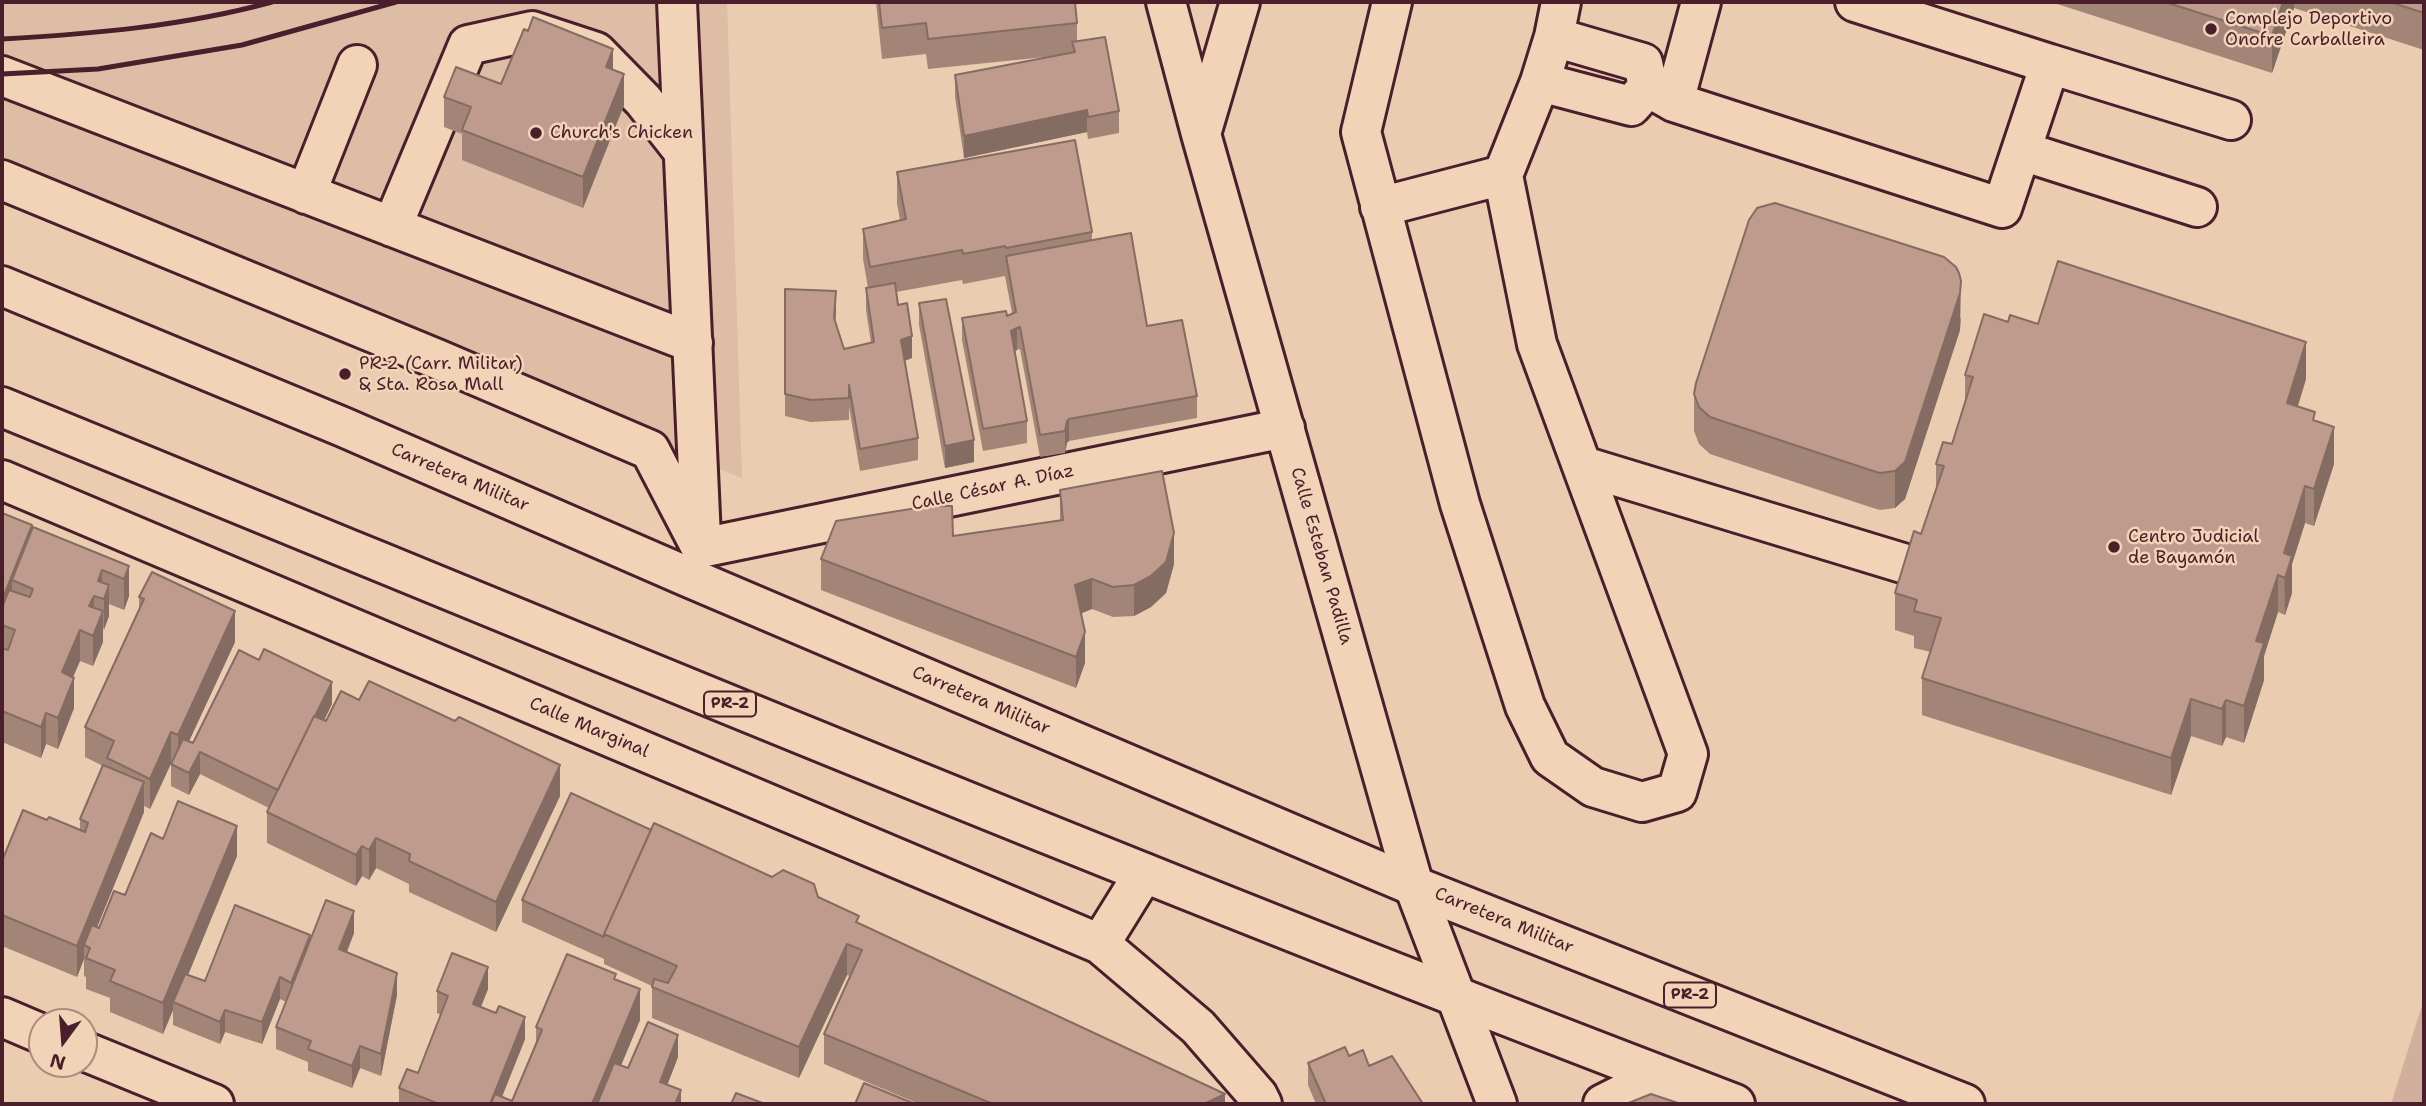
<!DOCTYPE html>
<html>
<head>
<meta charset="utf-8">
<style>
	body { margin:0 }
	#map { position:relative; width:2426px; height:1106px; overflow:hidden; background:#eaccb1; font-family:"Shantell Sans",sans-serif }
	canvas { display:block }
	.frame { position:absolute; inset:0; border:4px solid #4a1f2b; pointer-events:none }
	.north { position:absolute; left:28px; top:1008px; width:70px; height:70px; box-sizing:border-box; background:#f1d3b7; border:2px solid #ae8b7f; border-radius:50%; rotate:196deg; font-size:19px; font-weight:700; line-height:28px; text-align:center; color:#4a1f2b }
	.north::after { content:''; display:block; margin:auto; width:24px; height:32px; background:#4a1f2b; clip-path:polygon(50% 0,100% 100%,50% 72%,0 100%) }
</style>
</head>
<body>
<div id="map">
<canvas width="2426" height="1106"></canvas>
<div class="frame"></div>
<div class="north">N</div>
</div>
<script>
const g = document.querySelector('canvas').getContext('2d');
g.lineJoin = 'round';
function fill(path, color) {
  g.fillStyle = color;
  g.fill(path, 'evenodd');
}
function trace(path, color, width, dash) {
  g.strokeStyle = color;
  g.lineWidth = width;
  g.lineCap = dash ? 'butt' : 'round';
  g.setLineDash(dash || []);
  g.stroke(path);
}
function drawText(font, color, halo, rows, align = 'center') {
  g.font = font + ' "Shantell Sans",sans-serif';
  g.lineWidth = 5;
  g.setLineDash([]);
  g.textBaseline = 'middle';
  g.strokeStyle = halo;
  g.fillStyle = color;
  for (const [text, x, y, turn = 0] of rows) {
    g.save();
    g.translate(x, y);
    g.rotate((+turn || 0) * Math.PI / 180);
    g.textAlign = isNaN(turn) ? turn : align;
    if (halo) g.strokeText(text, 0, 0);
    g.fillText(text, 0, 0);
    g.restore();
  }
}
fill(new Path2D(`
	M2 2H727L742 478 2 189Z`), '#ddbda6');
fill(new Path2D(`
	M2424 999V1104H2391Z`), '#d0af9c');
const minor = new Path2D(`
	M677 2 701 538
	M1166 2 1201 134 1414 886 1497 1104
	M1392 2 1361 132 1460 504 1525 706 1550 757 1593 787 1642 802 1677 792 1688 754 1537 344 1503 175 1540 82 1554 37 1561 2
	M2050 64 2231 120
	M2 76 693 343
	M1540 82 1631 106 1648 87 1643 63 1554 37
	M1648 87 1674 102 2002 208 2050 64 1855 2
	M1674 102 1701 2
	M1201 134 1240 2
	M2022 151 2197 207
	M2 180 437 359 650 450 701 548
	M306 194 357 65
	M1380 207 1503 175
	M392 227 468 45 532 31 596 52 643 100 683 151
	M1583 466 1909 565
	M2 480 1100 944 1198 1027 1258 1096 1262 1104
	M701 548 1285 428
	M1100 944 1144 873
	M2 1017 42 1034
	M84 1051 214 1104`);
const major = new Path2D(`
	M2 286 343 427 688 577 1414 886 1965 1104
	M2 407C578 642 1153 883 1735 1104
	M1603 1104 1625 1093 1682 1092`);
trace(minor, '#4a1f2b', 44);
trace(major, '#4a1f2b', 44);
trace(minor, '#f1d3b7', 38);
trace(major, '#f1d3b7', 38);
trace(new Path2D(`
	M2 39C93 34 184 26 272 2
	M2 74 98 69 242 45 396 2`), '#4a1f2b', 5);
fill(new Path2D(`
	M876 2H1075L1077 23V42L1119 111V133L1088 139 1087 132 964 158 955 97V75L1055 56 928 69 926 54 882 59Z
	M2051 2H2424V50L2294 8 2272 73Z
	M613 70 624 105 583 208 462 160V134L444 127V97L501 84Z
	M897 172 1092 232V240L1147 326 1197 396V418L1069 441 1067 443 1065 453 1040 457 1020 349 1017 350 1015 351 1027 421V443L983 451 962 340V318L1007 316 1012 313 1005 276 963 284 962 280 896 292 912 358 904 361 918 438V460L860 471 849 407V420L811 422 785 416V394L836 313 835 322 844 349 871 343 866 310V288H868L863 259V229L900 220 897 203Z
	M919 303 974 462 945 468 919 325Z
	M1961 318 1960 330 1905 499 1895 508 1880 510 1873 508 1710 454 1699 444 1694 431V394Z
	M2008 322 2038 324 2306 379 2298 406 2315 421 2334 464 2314 526 2305 523 2292 564V593L2285 615 2278 612 2264 656V680L2244 743 2226 737 2222 746 2191 736 2171 795 1922 715V678L1931 652 1914 648V636L1895 630V593L1921 534 1936 488V464L1952 444 1965 400V375Z
	M1060 490 1174 564 1166 593 1151 607 1134 616 1113 617 1092 609 1081 613 1085 663 1076 688 821 590V559L953 536 1060 520Z
	M2 513 32 530 129 566V596L124 610 109 604V616L103 630V642L93 666 80 661 73 677 74 708 58 749 46 744 41 758 2 742Z
	M152 572 235 642 189 741 193 743 332 704 324 720 560 796 496 932 409 892V884L376 868 369 880 362 876 356 886 267 843V812L269 808 200 774 189 795 171 786V764L150 809 144 806V812L97 927 99 928 125 895 163 839 237 856 188 975 205 981 310 939 354 933 347 952 397 995 381 1076 360 1068 352 1088 308 1071V1062L276 1049V1027L286 1002 280 999 262 1044 225 1032 220 1044 173 1025V1010L163 1034 110 1012V998L86 989V977L84 976V959L77 977 2 946V861L47 820 80 830V819L103 766 85 757V727L139 609V597Z
	M651 830 818 897 859 923 1225 1104H919L824 1064V1034L850 976 847 975 799 1078 652 1018V986L604 964V959L522 922V900Z
	M616 980 640 1020 621 1065 628 1068 678 1057 667 1085 681 1104H399V1088L418 1073 441 1015 437 1013V991L488 989 481 1007 525 1039 502 1097 512 1101 536 1042V1027Z
	M1349 1056 1369 1066 1423 1104H1316L1308 1085V1063Z`), '#a38578');
fill(new Path2D(`
	M2283 2H2294V8L2272 73V36Z
	M613 49V80L606 67Z
	M624 74V105L583 208V177Z
	M1087 110V132L964 158V136Z
	M1961 281 1960 330 1905 499 1895 508V471Z
	M836 291V313L834 340V318Z
	M1017 328V350L1011 353V331Z
	M912 336V358L901 362V340Z
	M2306 342V379L2287 440V403Z
	M1069 419V441L1067 443 1065 453V431L1067 421Z
	M2334 427V464L2314 526V489Z
	M974 440V462L945 468V446Z
	M2305 486V523L2292 564V593L2285 615 2284 553Z
	M32 525V556L12 580V605L2 625V600Z
	M1174 533V564L1166 593 1151 607 1134 616V585Z
	M129 566V596L124 610V579Z
	M102 570V599L98 581Z
	M2278 575V612L2264 656V680L2244 743V706L2256 641Z
	M1092 579V609L1075 616V585Z
	M109 585V616L104 630V599Z
	M94 596V626L89 606Z
	M103 611V642L93 666V636Z
	M235 611V642L178 765V735Z
	M80 630V661L62 703V672Z
	M1085 632V663L1076 688V657Z
	M74 678V708L58 749V718Z
	M332 682V704L279 813V791Z
	M2191 699V736L2171 795V758Z
	M2226 700V737L2222 746V709Z
	M46 713V744L41 758V727Z
	M171 732V763L150 809V779Z
	M200 752V774L189 795V773Z
	M560 765V796L496 932V902Z
	M144 782V812L89 947 84 945V959L77 977V946Z
	M237 826V856L176 1004 173 1002V1010L163 1034V1003Z
	M376 838V868L369 880V850Z
	M362 846V876L356 886V855Z
	M354 911V933L339 971V949Z
	M310 935V957L291 1005V983Z
	M847 944V975L799 1078V1047Z
	M488 967V989L473 1026V1004Z
	M397 973V995L381 1076V1054Z
	M280 977V999L262 1044V1022Z
	M640 989V1020L605 1104H592Z
	M225 1010V1032L220 1044V1022Z
	M525 1017V1039L499 1104H490Z
	M678 1035V1057L660 1104V1082Z
	M360 1046V1068L352 1088V1066Z
	M681 1090V1104H675Z
	M1225 1094V1104H1204Z`), '#856c62');
const building = new Path2D(`
	M879 2H1075L1077 23 928 39 926 23 882 28Z
	M2165 2H2283L2272 36Z
	M2390 2H2424V13Z
	M533 17 613 49 606 67 624 74 583 177 462 130 471 107 444 97 456 67 501 84 524 29 528 31Z
	M1105 37 1119 111 1088 117 1087 110 964 136 955 75 1075 52 1072 42Z
	M1075 140 1092 232 1006 248 1005 246 963 254 962 250 870 267 863 229 906 219 897 172Z
	M1775 203 1944 257 1956 267 1959 273 1961 281 1960 293 1905 462 1895 471 1880 473 1873 471 1710 417 1699 407 1694 394 1696 383 1749 220 1757 208Z
	M1131 233 1147 326 1182 320 1197 396 1069 419 1067 421 1065 431 1040 435 1020 327 1017 328 1011 331 1027 421 983 429 962 318 1006 311 1007 316 1016 312 1006 256Z
	M2058 261 2306 342 2287 403 2315 412 2313 420 2334 427 2314 489 2305 486 2284 553 2292 556 2285 578 2278 575 2256 641 2264 643 2244 706 2226 700 2222 709 2191 699 2171 758 1922 678 1941 618 1914 611 1917 600 1895 593 1914 531 1921 534 1944 466 1936 464 1943 442 1952 444 1973 377 1965 375 1984 314 2008 322 2010 315 2038 324Z
	M895 283 898 305 907 303 912 336 901 340 918 438 860 449 849 385V398L811 400 785 394V289L836 291 834 318 844 349 874 342 866 288Z
	M946 299 974 440 945 446 919 303Z
	M1162 471 1174 533 1166 562 1151 576 1134 585 1113 587 1092 579 1075 585 1085 632 1076 657 821 559 836 521 929 506H952L953 536 1063 520 1060 490Z
	M2 513 32 525 2 600Z
	M33 527 129 566 124 579 102 570 98 581 109 585 104 599 94 596 89 606 103 611 93 636 80 630 62 672 74 678 58 718 46 713 41 727 2 711V648L8 650 15 630 2 625V608L9 590 30 597 33 589 12 580Z
	M152 572 235 611 178 735 171 732 150 779 107 758 114 741 85 727 144 599 139 597Z
	M264 649 332 682 315 716H314L278 790 200 752 189 773 171 764 183 739 193 743 239 650 259 660Z
	M369 681 455 721 459 717 560 765 496 902 409 861 410 854 376 838 369 850 362 846 356 855 267 812 314 716 326 721 341 691 359 700Z
	M103 765 144 782 77 946 2 915V861L23 810 47 820 49 817 85 832 88 823 80 819Z
	M571 793 651 830 604 934V937L522 900Z
	M178 801 237 826 163 1003 110 981 115 970 86 958 90 948 84 945 92 925 99 928 114 891 125 895 151 833 163 839Z
	M654 823 772 877 783 870 814 884 818 897 859 916 856 922 1225 1094 1204 1104H993L824 1034 862 950 847 944 799 1047 652 987 654 979 668 983 677 966 604 934Z
	M326 900 354 911 339 949 397 973 381 1054 360 1046 352 1066 308 1049 311 1041 276 1027Z
	M235 905 310 935 291 983 280 977 262 1022 225 1010 220 1022 173 1002 185 974 205 981Z
	M452 953 488 967 473 1004 496 1013 499 1006 525 1017 490 1104H439L399 1088 407 1069 418 1073 448 996 437 991Z
	M567 954 616 974 614 979 640 989 592 1104H491L495 1094 512 1101 542 1030 536 1027Z
	M648 1022 678 1035 660 1082 681 1090 675 1104H597L614 1063 628 1068Z
	M1345 1047 1349 1056 1363 1050 1369 1066 1392 1056 1423 1104H1326L1308 1063Z
	M864 1083 915 1104H855Z
	M736 1093 765 1104H731Z
	M1651 1094 1681 1104H1626Z`);
fill(building, '#be9b8c');
trace(building, '#856c62', 2);
for (const [x, y, r, color] of [
	[2211,29,7,"#4a1f2b"],
	[536,133,7,"#4a1f2b"],
	[345,374,7,"#4a1f2b"],
	[2114,547,7,"#4a1f2b"]
]) {
  const dot = new Path2D();
  dot.arc(x, y, r, 0, 2 * Math.PI);
  g.fillStyle = color;
  g.fill(dot);
  trace(dot, '#f1d3b7', 2.5);
}
for (const [x, y, w] of [
	[730,704,52],
	[1690,995,52]
]) {
  const box = new Path2D();
  box.roundRect(x - w / 2, y - 12.5, w, 25, 5);
  g.fillStyle = '#f1d3b7';
  g.fill(box);
  trace(box, '#4a1f2b', 2);
}
drawText('bold 16px', '#4a1f2b', null, [
	["PR-2",730,704],
	["PR-2",1690,995]
]);
drawText('18px', '#4a1f2b', '#f1d3b7', [
	["Complejo Deportivo",2225,19],
	["Onofre Carballeira",2225,40],
	["Church's Chicken",550,133],
	["PR-2 (Carr. Militar)",359,364],
	["& Sta. Rosa Mall",359,385],
	["Centro Judicial",2128,537],
	["de Bayamón",2128,558]
], 'left');
drawText('18px', '#4a1f2b', '#f1d3b7', [
	["Carretera Militar",460,478,23],
	["Calle César A. Díaz",993,488,-12],
	["Calle Esteban Padilla",1321,556,74],
	["Carretera Militar",981,701,23],
	["Calle Marginal",589,728,23],
	["Carretera Militar",1504,921,22]
]);
</script>
</body>
</html>
